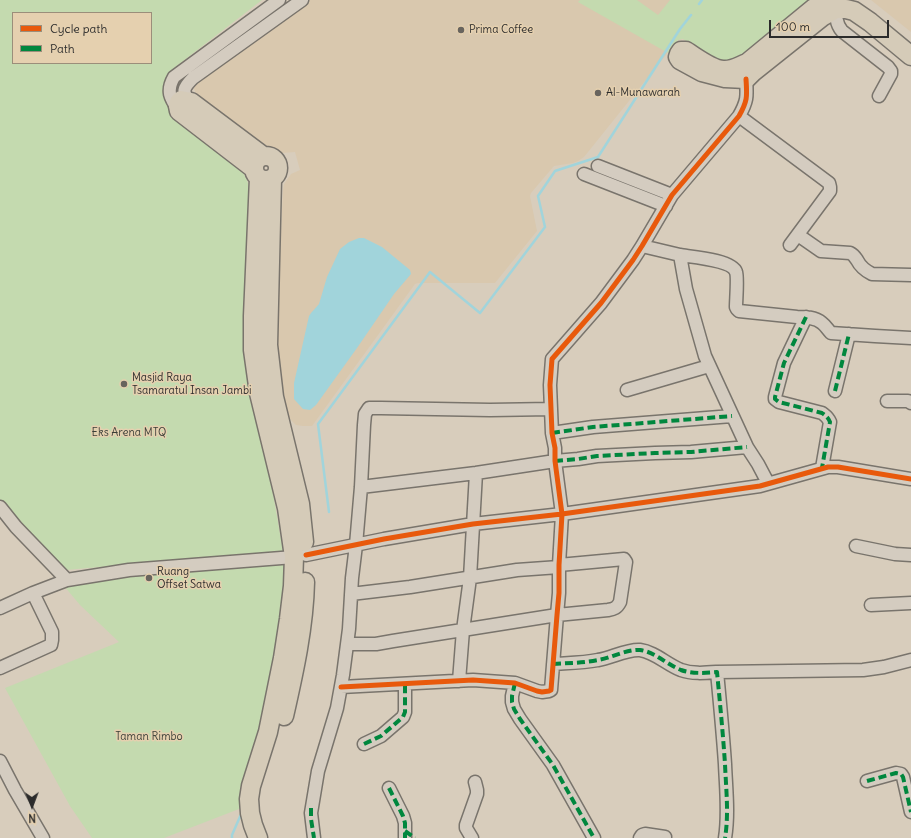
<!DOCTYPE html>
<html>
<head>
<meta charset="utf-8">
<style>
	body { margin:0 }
	#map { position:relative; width:911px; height:838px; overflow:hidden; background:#d8cdbc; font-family:Delius,sans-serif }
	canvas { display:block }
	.legend { position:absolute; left:12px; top:12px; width:140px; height:52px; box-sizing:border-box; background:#e5d0af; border:1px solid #9b8e7a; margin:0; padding:5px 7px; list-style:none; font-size:12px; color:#2b2b2b }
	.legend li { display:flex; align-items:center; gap:8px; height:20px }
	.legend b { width:20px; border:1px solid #9b8e7a }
	.north { position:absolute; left:12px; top:786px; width:40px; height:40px; -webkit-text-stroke:3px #e5d0af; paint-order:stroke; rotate:179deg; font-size:11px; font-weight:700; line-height:16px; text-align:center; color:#2b2b2b }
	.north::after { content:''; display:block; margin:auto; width:14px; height:18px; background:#2b2b2b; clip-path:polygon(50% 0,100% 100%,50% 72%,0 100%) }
	.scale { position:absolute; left:769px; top:20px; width:120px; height:18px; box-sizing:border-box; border:2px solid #2b2b2b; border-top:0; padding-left:5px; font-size:12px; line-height:14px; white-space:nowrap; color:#2b2b2b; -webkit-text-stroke:3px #e5d0af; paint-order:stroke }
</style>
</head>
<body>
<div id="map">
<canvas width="911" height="838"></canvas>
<ul class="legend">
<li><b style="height:5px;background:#e8590c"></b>Cycle path</li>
<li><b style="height:5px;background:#00873e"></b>Path</li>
</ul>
<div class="north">N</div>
<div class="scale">100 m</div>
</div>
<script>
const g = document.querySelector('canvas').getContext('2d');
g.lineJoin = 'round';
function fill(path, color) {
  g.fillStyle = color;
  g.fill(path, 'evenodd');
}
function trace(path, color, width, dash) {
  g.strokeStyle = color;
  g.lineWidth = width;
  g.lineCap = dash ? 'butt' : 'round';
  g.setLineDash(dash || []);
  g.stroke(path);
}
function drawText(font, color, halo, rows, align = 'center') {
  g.font = font + ' Delius,sans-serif';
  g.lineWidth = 3;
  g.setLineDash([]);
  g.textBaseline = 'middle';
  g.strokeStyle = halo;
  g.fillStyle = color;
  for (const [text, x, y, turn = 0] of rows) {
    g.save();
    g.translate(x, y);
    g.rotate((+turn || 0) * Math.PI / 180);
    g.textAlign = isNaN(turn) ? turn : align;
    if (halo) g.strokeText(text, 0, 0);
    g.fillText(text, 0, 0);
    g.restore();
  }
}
fill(new Path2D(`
	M309 0H811L721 64 683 39 678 40 584 157 578 161 573 163 554 166 531 193 530 196 537 231 495 283H418L415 284 312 426H303L296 425 289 418 278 367 276 312 278 294 283 190 284 184 291 174 300 170 295 152 282 153 273 151 253 140 197 96 194 89 196 81Z
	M871 0H911V32Z`), '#d9c8ae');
fill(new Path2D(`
	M0 0H262L174 68 166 81V92L242 170 247 180 250 190 247 361 271 482 283 551 66 570 0 500ZM13 13H151V63H13Z
	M580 0H637L658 15 670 0H811L751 52 721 64 683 39 678 40 668 53 578 2Z
	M285 565 282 614 265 712 251 759 239 809 164 838H92L70 806 5 688 119 642 80 605 64 586 168 569Z`), '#c4daaf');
fill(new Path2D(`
	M359 238H364L382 247 410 270 411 274 394 294 357 348 316 405 310 410 303 409 294 399V383L309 316C312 311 316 308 319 304L327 277 340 249 349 242Z`), '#a1d4db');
trace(new Path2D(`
	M699 4 702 0
	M329 512 318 424 430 272 480 313 545 227 538 196 555 171 598 157 680 29 691 15
	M232 838V835L242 812`), '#a1d4db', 2.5);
const minor = new Path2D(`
	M836 3C836 13 835 23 842 31L888 67 891 71V74L879 96
	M191 102C181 92 183 88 193 78L302 0
	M179 111C170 98 166 91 174 77L279 0
	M739 116 829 183 830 187V191L790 245
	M598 166 672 195
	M584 174 666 206
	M798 235 821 251 850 253C854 255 855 257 857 260 860 266 866 271 872 274L911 275
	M642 246 680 255 686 289 705 356 747 447 758 464 768 483
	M680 255C692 257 732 260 736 272 738 277 736 300 736 307L737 309 739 311 797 317C805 317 815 317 822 323 826 326 828 330 831 333L875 336 911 338
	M806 317 784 363 775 397V399L779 402 822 413C826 416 828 417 830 422L822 468
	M627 390 709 366
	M835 391 849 334
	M887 401H908L911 403
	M552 433 593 427 732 416
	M361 487 476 473 555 461 578 459 597 456 655 453 691 452 747 447
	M0 507 16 527 67 580
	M856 546 895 554 911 555
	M306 555 384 539 473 524 562 514 760 486 828 467H838L911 479
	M351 594 410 587 517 570 559 567
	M871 605 911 603
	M0 608 33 593 67 580 129 570 294 557
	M347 644H376L393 641 557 615 608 610C614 609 617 608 620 602L626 562 624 559 559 565
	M553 664C568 663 583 663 598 660 611 658 627 649 640 650 655 652 666 664 681 670 692 674 704 673 717 672L863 670 884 667 911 660
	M0 668 51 645 52 640V632L33 593
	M717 672C720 703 723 734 725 764 726 789 729 814 725 838
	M459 681 463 630 470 578 476 473
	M515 683 512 696V702L514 709 520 719 553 765 594 838
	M341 687 473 680 515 683 537 691 542 692 549 691 551 690 557 615 559 593V565L562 514 555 461V448L552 433 550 385 552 359 601 303 633 260 642 246 672 195 739 116C748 100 747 96 746 79
	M364 744 381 736 403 717 405 712V684
	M0 761 15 790 43 838
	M867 781 896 773 901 774 903 777 911 812
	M389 788 403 816 405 823V838
	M314 838 311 813 318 771 337 708 343 675 349 629 352 578 356 545 361 487 364 425 365 414 369 408H381L490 410 551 409
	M472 838 466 828V825L477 794V790L475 782
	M640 838 642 835 645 834 665 837`);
const highway = new Path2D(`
	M830 0 814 8 747 63C739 66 731 71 723 70 711 69 696 57 686 51H681L679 54 678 57 680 60 702 72 725 78 746 79 753 72 822 17 836 9H846L854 11 870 22 911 56
	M254 168a12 12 0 1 1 24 0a12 12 0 1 1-24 0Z
	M253 168 179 111 178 106 179 102 181 100 191 102 263 156
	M272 179 268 345 274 397 300 504 304 542
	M284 716C294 672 304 627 305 582
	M258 838 253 825 250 813 249 799 251 786 268 732 283 658 289 619 293 586 294 557 287 508 259 393 253 350V316L259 178`);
trace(minor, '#79746c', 15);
trace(highway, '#79746c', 21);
trace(minor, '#d4ccc0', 12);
trace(highway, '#d5cbb8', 18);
trace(new Path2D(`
	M806 317 784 363 775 397V399L779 402 822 413C826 416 828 417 830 422L822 468
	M835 391 849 334
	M552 433 593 427 732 416
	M555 461 578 459 597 456 655 453 691 452 747 447
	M553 664C568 663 583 663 598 660 611 658 627 649 640 650 655 652 666 664 681 670 692 674 704 673 717 672 720 703 723 734 725 764 726 789 729 814 725 838
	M515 683 512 696V702L514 709 520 719 553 765 594 838
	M364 744 381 736 403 717 405 712V684
	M867 781 896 773 901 774 903 777 911 812
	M389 788 403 816 405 823V838
	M311 808V819L314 838
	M405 831 415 838`), '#00873e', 4, [8, 4]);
trace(new Path2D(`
	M306 555 384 539 473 524 562 514 760 486 828 467H838L911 479
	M341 687 473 680 515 683 537 691 542 692 549 691 551 690 557 615 559 593V565L562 514 555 461V448L552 433 550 385 552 359 601 303 633 260 642 246 672 195 739 116C748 100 747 96 746 79`), '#e8590c', 5);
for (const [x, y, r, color] of [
	[461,30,4,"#68645e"],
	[598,93,4,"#68645e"],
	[124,384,4,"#68645e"],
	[149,578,4,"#68645e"]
]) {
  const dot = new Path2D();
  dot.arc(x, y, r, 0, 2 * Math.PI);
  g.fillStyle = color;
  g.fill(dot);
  trace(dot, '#e5d0af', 1.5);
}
drawText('11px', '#2b2b2b', '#e5d0af', [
	["Prima Coffee",469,30],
	["Al-Munawarah",606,93],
	["Masjid Raya",132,378],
	["Tsamaratul Insan Jambi",132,391],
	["Ruang",157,572],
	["Offset Satwa",157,585]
], 'left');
drawText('11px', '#393e37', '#e5d0af', [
	["Eks Arena MTQ",129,433],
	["Taman Rimbo",149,737]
]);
</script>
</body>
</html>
